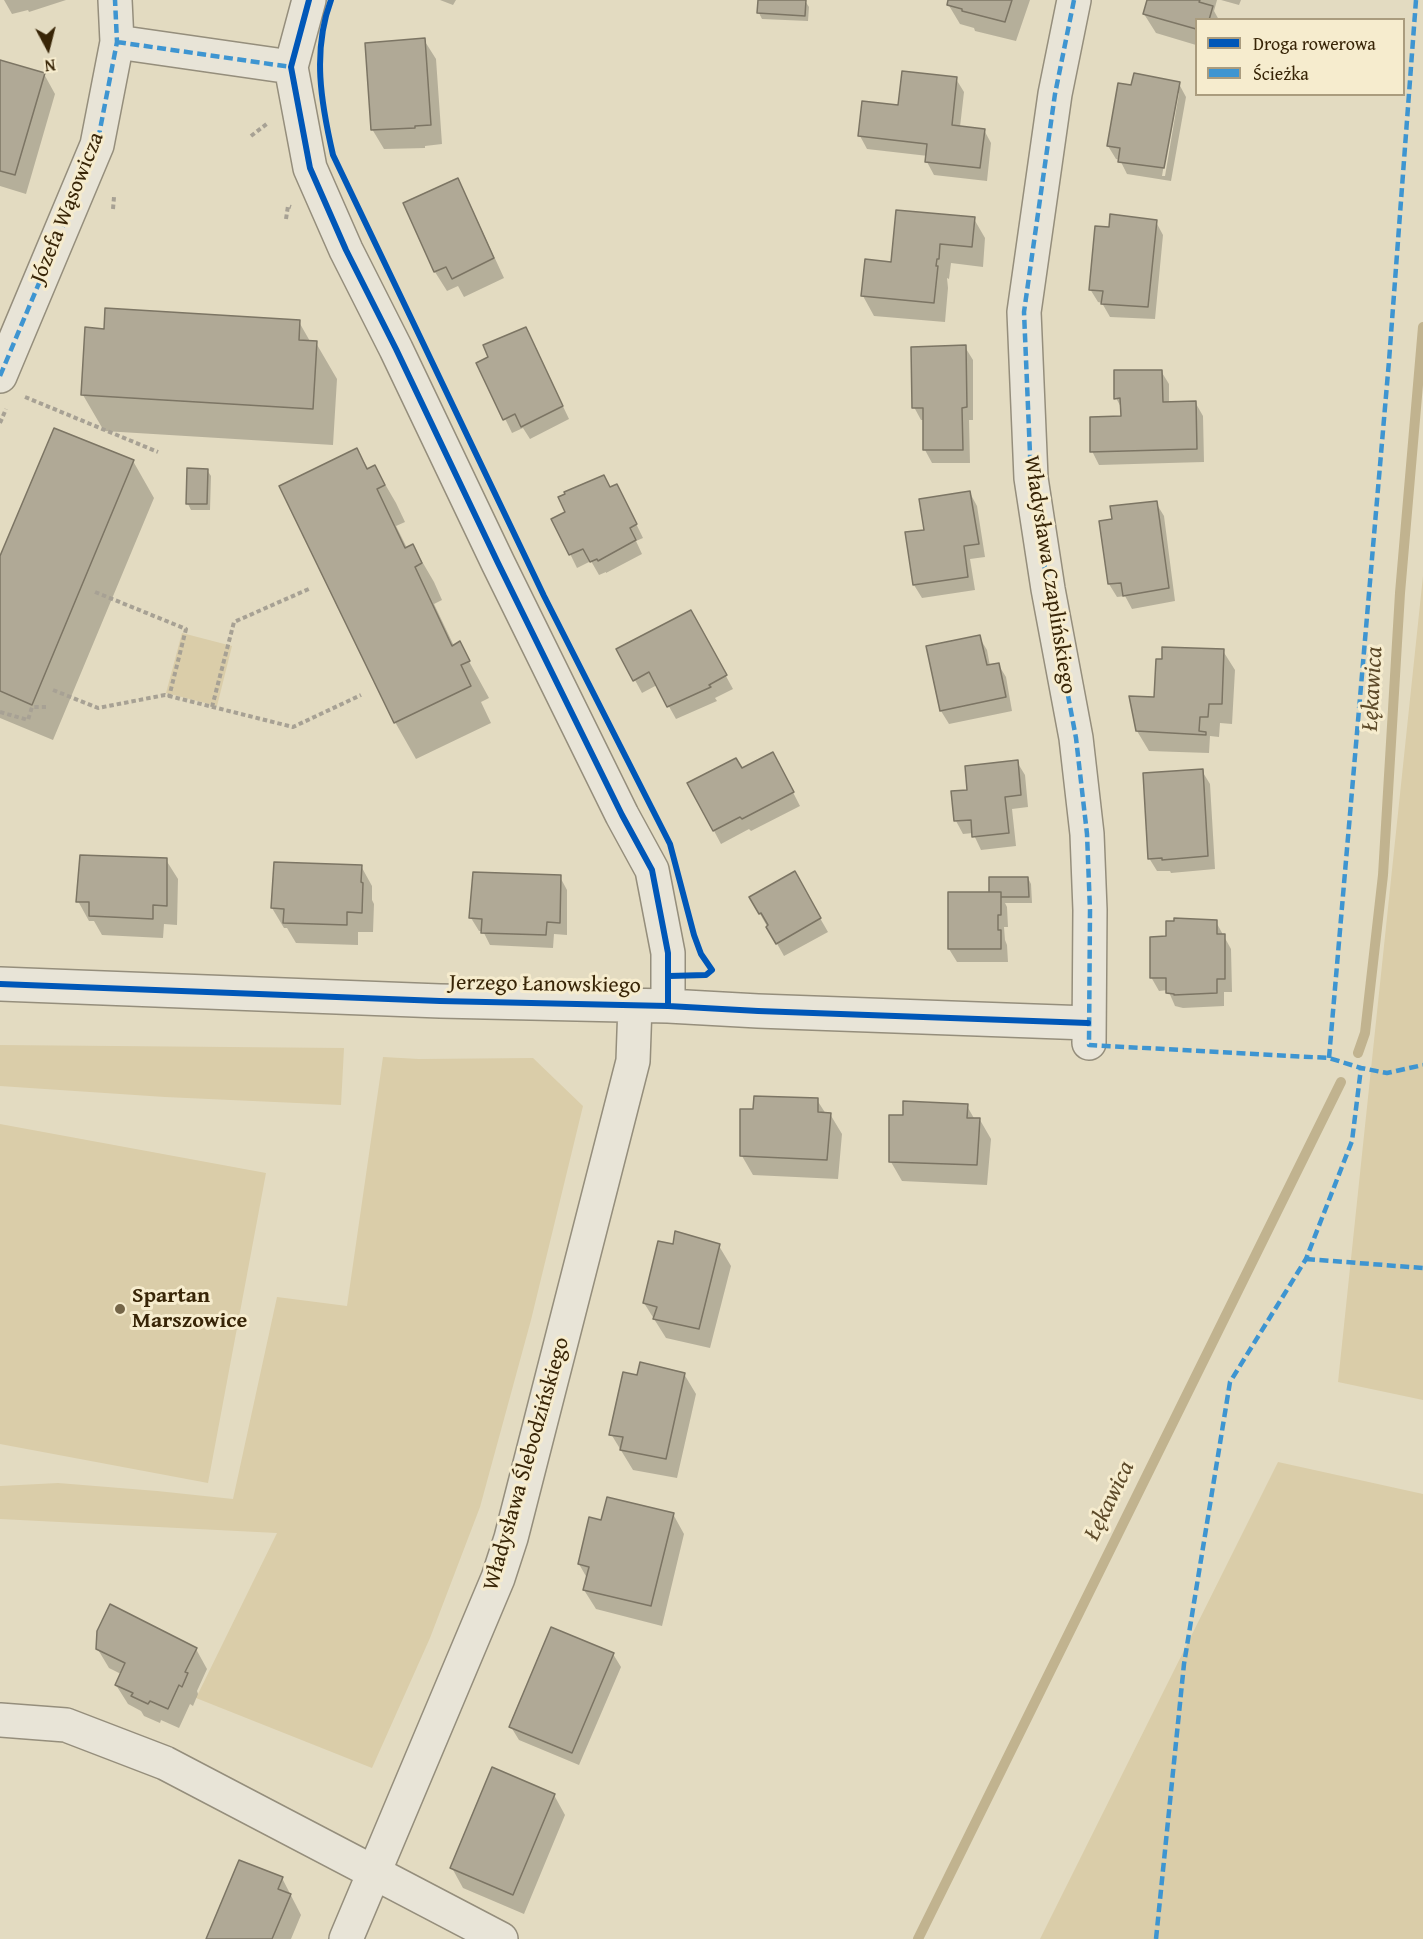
<!DOCTYPE html>
<html>
<head>
<meta charset="utf-8">
<style>
	body { margin:0 }
	#map { position:relative; width:1423px; height:1939px; overflow:hidden; background:#e3dbc1; font-family:"Gentium Book Plus",serif }
	canvas { display:block }
	.legend { position:absolute; left:1195px; top:18px; width:210px; height:78px; box-sizing:border-box; background:#f6ecce; border:2px solid #aa9c7e; margin:0; padding:8px 10px; list-style:none; font-size:18px; color:#382507 }
	.legend li { display:flex; align-items:center; gap:12px; height:30px }
	.legend b { width:30px; border:2px solid #aa9c7e }
	.north { position:absolute; left:18px; top:18px; width:60px; height:60px; -webkit-text-stroke:4px #f6ecce; paint-order:stroke; rotate:173deg; font-size:16px; font-weight:700; line-height:24px; text-align:center; color:#382507 }
	.north::after { content:''; display:block; margin:auto; width:21px; height:27px; background:#382507; clip-path:polygon(50% 0,100% 100%,50% 72%,0 100%) }
</style>
</head>
<body>
<div id="map">
<canvas width="1423" height="1939"></canvas>
<ul class="legend">
<li><b style="height:8px;background:#0057b8"></b>Droga rowerowa</li>
<li><b style="height:8px;background:#3e95d1"></b>Ścieżka</li>
</ul>
<div class="north">N</div>
</div>
<script>
const g = document.querySelector('canvas').getContext('2d');
g.lineJoin = 'round';
function fill(path, color) {
  g.fillStyle = color;
  g.fill(path, 'evenodd');
}
function trace(path, color, width, dash) {
  g.strokeStyle = color;
  g.lineWidth = width;
  g.lineCap = dash ? 'butt' : 'round';
  g.setLineDash(dash || []);
  g.stroke(path);
}
function drawText(font, color, halo, rows, align = 'center') {
  g.font = font + ' "Gentium Book Plus",serif';
  g.lineWidth = 6;
  g.setLineDash([]);
  g.textBaseline = 'middle';
  g.strokeStyle = halo;
  g.fillStyle = color;
  for (const [text, x, y, turn = 0] of rows) {
    g.save();
    g.translate(x, y);
    g.rotate((+turn || 0) * Math.PI / 180);
    g.textAlign = isNaN(turn) ? turn : align;
    if (halo) g.strokeText(text, 0, 0);
    g.fillText(text, 0, 0);
    g.restore();
  }
}
fill(new Path2D(`
	M1423 576V1400L1338 1382Z
	M182 633 232 646 217 706 166 693Z
	M0 1045 344 1048 341 1105 165 1097 0 1086Z
	M383 1057 419 1059 533 1058 583 1106 531 1320 480 1507 430 1638 372 1768 196 1698 277 1533 0 1519V1486L58 1483 157 1491 233 1499 277 1297 347 1306Z
	M0 1124 266 1173 208 1483 0 1444Z
	M1278 1462 1423 1494V1939H1040Z`), '#dacda9');
fill(new Path2D(`
	M4 0H66L29 12 28 10 12 14Z
	M440 0H456L453 5Z
	M760 0 805 1 809 7 808 21 762 19 759 13Z
	M949 0H1030L1016 41 975 31 974 28 960 24 948 4Z
	M1148 0H1217L1214 11 1219 20H1196V45L1156 33 1144 14Z
	M1221 0H1241L1239 5Z
	M424 40 436 59 442 144 425 146V148L384 149 372 129Z
	M0 61 44 74 55 94 26 194 0 186Z
	M956 79 964 92 960 127 984 130 991 143 987 181 934 175 927 162 928 156 867 149 860 136Z
	M1179 84 1186 97 1171 181 1127 174 1120 160 1116 159 1108 146 1133 87ZM1176 93H1179L1165 176H1162Z
	M457 180 468 200 504 278 464 297 458 286 447 291 435 272 405 204Z
	M974 219 985 238 983 267 951 263 949 279 947 278 948 288 945 322 874 316 863 296 892 264Z
	M1156 222 1163 235 1155 319 1110 317 1102 303 1098 302 1090 289 1110 229Z
	M299 322 311 343H316L337 379 333 445 104 431 83 395 105 330Z
	M532 341 569 419 530 439 523 428 512 433 478 363Z
	M965 347 973 360V420H969L970 463H932L925 450 924 420H921L914 407Z
	M1161 371 1169 384V403L1195 402 1203 416 1204 462 1099 465 1092 451 1122 417V409L1116 398Z
	M357 450 369 470 375 467 396 503 405 522 396 526 407 548 413 546 434 582 442 600 434 604 454 646 459 643 489 698 481 702 491 723 416 759 395 722Z
	M133 461 154 498 53 740 0 718V560Z
	M207 470 211 476 210 510H191L188 504Z
	M970 493 977 506 985 557 970 559 975 590 922 598 914 585 925 531Z
	M624 499 643 538 636 541 642 554 606 573V572L599 575 591 561 577 568 553 519Z
	M1156 503 1164 516 1175 601 1132 609 1125 596 1117 597 1109 584 1114 520Z
	M698 625 733 689 715 698 717 701 676 719 657 685 642 693 618 649Z
	M979 637 987 650 990 666 998 664 1006 677 1012 711 949 724 941 711Z
	M1223 651 1235 670 1232 724 1220 723 1219 737 1210 736 1209 753 1149 751 1137 731 1155 698Z
	M1017 762 1025 775 1028 807 1012 809 1016 846 981 850 973 833 963 834 956 821 953 793 969 791Z
	M780 767 800 806 751 831 749 829 721 844 689 784 742 770Z
	M1202 771 1210 784 1215 869 1171 873 1170 871H1157L1149 858Z
	M166 860 178 879 177 925 164 924 163 938 102 935 94 921H89L78 901Z
	M361 866 372 886V900L374 904 373 932H358V945L296 943 287 928H284L272 908Z
	M794 873 828 932 784 956 751 898Z
	M560 877 567 890V935L554 934 553 948 490 945 483 931H479L471 918Z
	M1028 878 1031 884 1032 903H1005L1007 907 1008 927H1004L1005 940 1007 945 1008 962H957L949 949 991 894Z
	M1216 922 1231 949 1232 992H1224V1006L1183 1008 1175 1006 1168 990 1159 991 1151 977 1167 938Z
	M817 1100 826 1114H830L842 1134 838 1179 753 1175 742 1156 755 1111Z
	M967 1106 975 1120H980L991 1139 987 1185 902 1181 891 1162 904 1117Z
	M674 1246H719L731 1266 710 1348 666 1338 644 1303Z
	M684 1374 696 1394 677 1478 633 1470 611 1434 638 1376Z
	M673 1514 684 1534 662 1626 596 1609 584 1590 587 1578 579 1564 602 1522Z
	M97 1648 196 1649 207 1669 197 1691 198 1694 193 1706 190 1704 179 1728 161 1720 160 1723 144 1716 141 1711 128 1704 116 1685 121 1674 109 1668Z
	M613 1654 621 1667 579 1765 519 1740 511 1727Z
	M554 1795 565 1815 524 1914 463 1888 452 1868Z
	M282 1878 301 1915 291 1939H207Z`), '#0003');
trace(new Path2D(`
	M1358 1053 1365 1033 1383 875 1400 593 1423 327
	M918 1939 1341 1082`), '#c1b38f', 10);
const building = new Path2D(`
	M758 0H806L805 16 757 13Z
	M948 0H1012L1005 22 962 11V9L947 5Z
	M1147 0H1200L1199 2 1213 6 1209 20H1196V29L1143 14Z
	M425 38 431 125 415 126V128L371 130 365 43Z
	M0 60 45 73 15 175 0 171Z
	M902 71 957 77 952 125 985 129 980 168 925 162 927 144 858 136 862 101 898 105Z
	M1134 73 1180 82 1164 168 1118 162 1120 148 1107 146 1118 83 1131 85Z
	M458 178 494 258 452 279 446 267 434 272 403 203Z
	M896 210 975 217 972 247 940 244 939 259H937L936 266H938L934 303 861 296 865 259 891 262Z
	M1110 214 1157 220 1148 307 1101 304 1103 291 1089 290 1095 226 1109 227Z
	M105 308 300 320 299 340 317 341 313 409 81 395 85 327 104 329Z
	M526 327 563 406 521 427 515 414 503 420 476 363 488 357 483 345Z
	M966 345 967 407 962 408 963 450H923V408H912L911 347Z
	M1114 370H1162L1163 402 1196 401 1197 449 1090 452V417L1121 416 1120 398 1114 399Z
	M54 428 134 460 32 705 0 691V556Z
	M357 448 367 469 375 465 385 485 377 489 405 548 413 544 422 563 415 567 452 646 460 641 470 661 461 665 471 686 394 723 279 486Z
	M187 468 208 469 207 504H186Z
	M604 475 610 487 617 484 637 524 630 528 636 540 598 561 597 559 590 562 583 549 569 555 551 519 565 512 558 497 565 494 564 492Z
	M970 491 979 544 964 546 968 577 913 585 905 532 924 530 919 499Z
	M1157 501 1169 588 1123 596 1121 583 1108 584 1099 521 1112 519 1110 506Z
	M691 610 727 675 709 685 711 687 667 707 649 672 633 681 616 649Z
	M980 635 987 665 999 663 1006 697 940 711 926 646Z
	M1162 647 1224 649 1222 704H1209L1208 717H1200L1199 731 1206 732V735L1136 731 1129 696 1154 697 1156 659H1162Z
	M773 752 794 792 742 819 740 817 713 831 687 783 736 758 742 768Z
	M1018 760 1021 795 1005 797 1009 833 972 837 971 820 954 821 951 791 967 790 965 766Z
	M1203 769 1208 856 1162 860V858L1148 859 1143 773Z
	M80 855 167 858V906L153 905V919L89 916V902H76Z
	M274 862 362 865 361 882 363 883 362 913 347 912V925L283 923 284 909 271 908Z
	M795 871 821 918 776 944 766 927 768 925 761 913 759 914 749 897Z
	M473 872 561 875 560 923 547 922 546 935 481 933 482 919 469 918Z
	M989 877H1028L1029 897H1001V892H989Z
	M948 892H1001V915H998V930H1001V949H948Z
	M1174 918 1217 920V934H1225V979H1217V993L1174 995V994L1166 993V978H1150V937L1166 936V921H1174Z
	M754 1096 818 1098V1112L831 1113 827 1160 740 1156V1109H753Z
	M903 1101 968 1104 967 1118H980L977 1165 889 1162V1115H903Z
	M675 1231 720 1244 699 1329 653 1319 657 1307 643 1303 658 1241 673 1244Z
	M640 1362 685 1373 666 1459 620 1450 623 1437 609 1435 623 1372 637 1375Z
	M607 1497 674 1513 651 1606 583 1590 589 1567 578 1564 589 1517 601 1520Z
	M110 1604 197 1648 185 1672 188 1673 182 1687 179 1685 168 1709 150 1701 148 1704 131 1696 133 1693 115 1685 125 1663 96 1649 97 1631Z
	M551 1627 614 1653 572 1753 509 1727Z
	M492 1767 555 1794 513 1895 450 1868Z
	M239 1860 283 1877 278 1889 291 1894 272 1939H206Z`);
fill(building, '#b0a996');
trace(building, '#7c7564', 1.5);
const minor = new Path2D(`
	M309 0 291 67 310 168 346 250 396 349 498 563 622 815 652 870 668 953V1006
	M1074 0 1055 94 1024 312 1031 478 1048 589 1076 738 1087 834 1090 910 1089 1043
	M117 42 291 67
	M0 376 97 145 117 42 115 0
	M0 984 440 1001 668 1006 758 1011 1088 1023
	M0 1720 66 1725 165 1763 501 1939
	M346 1939 498 1578 511 1538 633 1061 635 1005`);
trace(minor, '#958e7c', 36);
trace(new Path2D(`
	M251 136 268 123
	M113 209 114 197
	M286 219 288 206 291 207
	M25 397 158 452
	M0 423 6 409
	M95 592 186 629 169 697
	M53 690 98 708 165 695 293 727 361 695
	M212 707 234 622 311 588
	M0 712 28 720 32 707H46`), '#a7a194', 4, [4.5, 3]);
trace(minor, '#e8e4d7', 33);
trace(new Path2D(`
	M1074 0 1055 94 1024 312 1031 478 1048 589 1076 738 1087 834 1090 910 1089 1045 1329 1058 1361 1068 1387 1073 1423 1065
	M117 42 291 67
	M0 376 97 145 117 42 115 0
	M1329 1058 1389 361 1416 0
	M1306 1259 1423 1268
	M1156 1939 1184 1664 1230 1382 1306 1259 1352 1141 1361 1068`), '#3e95d1', 4.5, [9, 4.5]);
trace(new Path2D(`
	M309 0 291 67 310 168 346 250 396 349 498 563 622 815 652 870 668 953V1006
	M331 0C312 51 321 103 333 155L544 596 670 844 694 935 701 954 712 970 706 975 669 976
	M0 984 440 1001 668 1006 758 1011 1088 1023`), '#0057b8', 6);
for (const [x, y, r, color] of [
	[120,1309,6,"#746548"]
]) {
  const dot = new Path2D();
  dot.arc(x, y, r, 0, 2 * Math.PI);
  g.fillStyle = color;
  g.fill(dot);
  trace(dot, '#f6ecce', 2);
}
drawText('22px', '#382507', '#f6ecce', [
	["Józefa Wąsowicza",68,208,-68],
	["Władysława Czaplińskiego",1049,575,81],
	["Jerzego Łanowskiego",545,985,1],
	["Władysława Ślebodzińskiego",527,1464,-74]
]);
drawText('bold 22px', '#382507', '#f6ecce', [
	["Spartan",132,1296],
	["Marszowice",132,1321]
], 'left');
drawText('italic 24px', '#5d4a29', '#f6ecce', [
	["Łękawica",1373,689,-87],
	["Łękawica",1110,1501,-64]
]);
</script>
</body>
</html>
